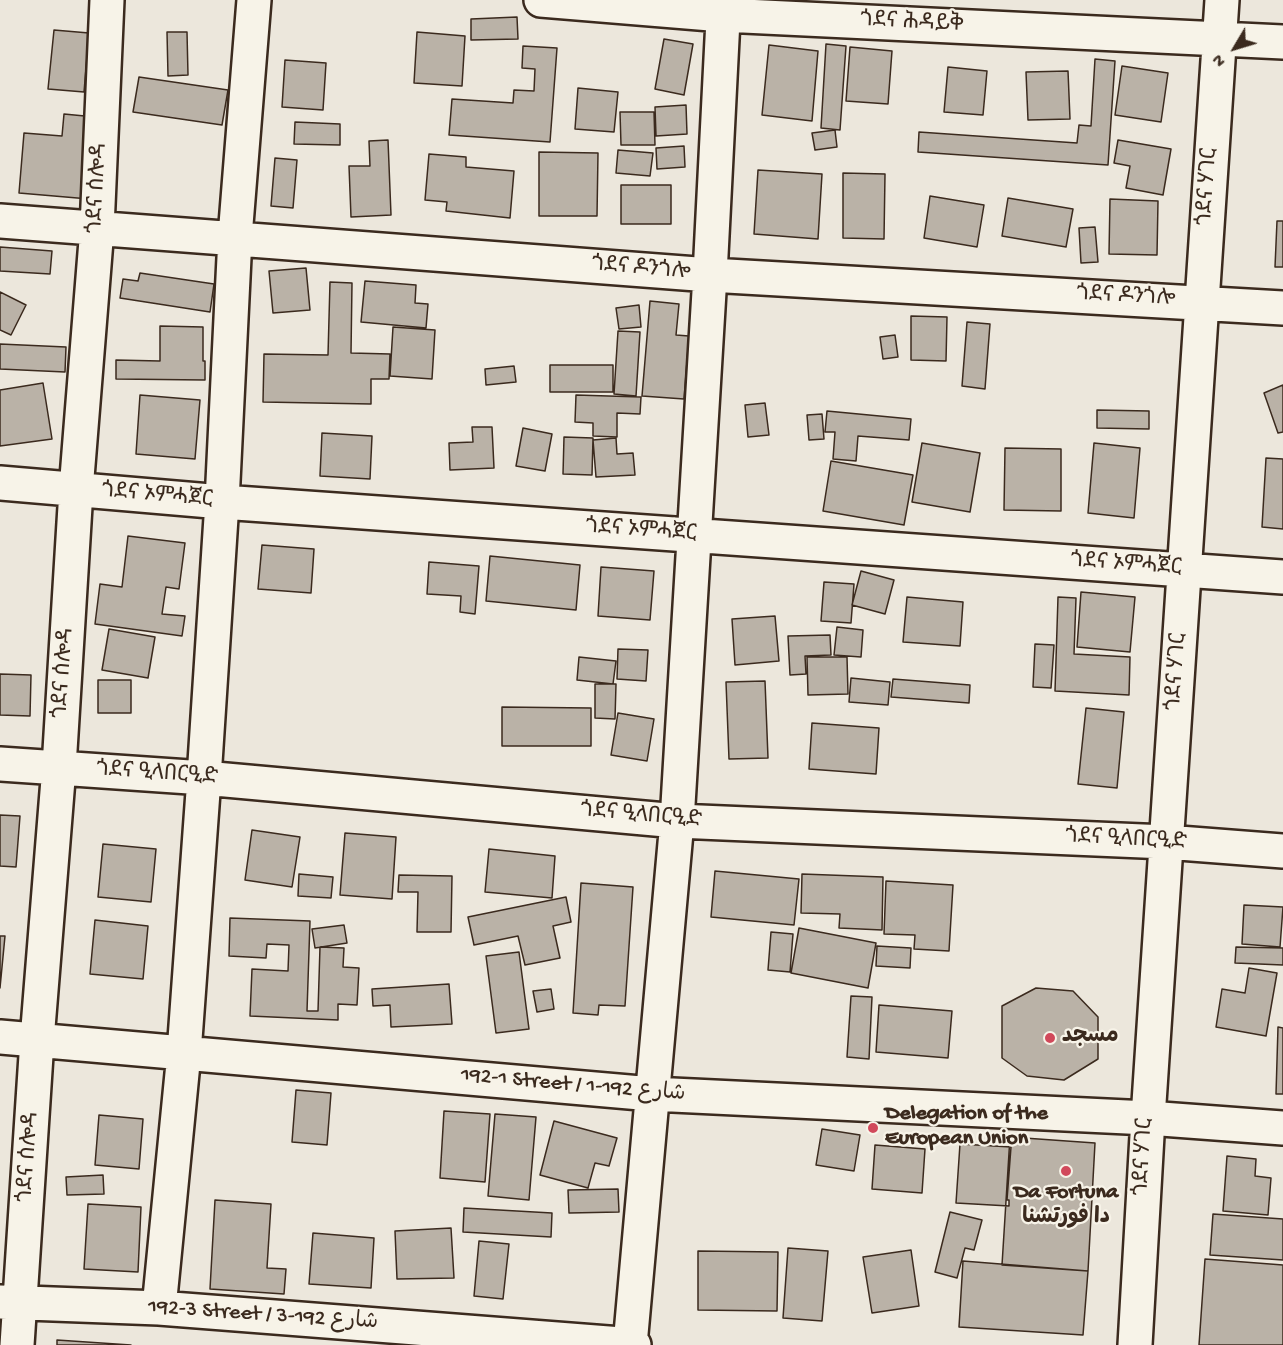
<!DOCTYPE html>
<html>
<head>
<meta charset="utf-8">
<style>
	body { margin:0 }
	#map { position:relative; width:1283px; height:1345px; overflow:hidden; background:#ece7dc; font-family:"Gochi Hand",sans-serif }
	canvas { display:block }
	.north { position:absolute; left:1205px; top:18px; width:60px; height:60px; -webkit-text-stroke:4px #f7f3e8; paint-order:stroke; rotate:232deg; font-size:16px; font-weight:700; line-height:24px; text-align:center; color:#3b2a1e }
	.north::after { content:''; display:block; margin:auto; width:21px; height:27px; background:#3b2a1e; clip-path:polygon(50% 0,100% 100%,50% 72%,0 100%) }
</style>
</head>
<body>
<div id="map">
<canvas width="1283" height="1345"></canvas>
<div class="north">N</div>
</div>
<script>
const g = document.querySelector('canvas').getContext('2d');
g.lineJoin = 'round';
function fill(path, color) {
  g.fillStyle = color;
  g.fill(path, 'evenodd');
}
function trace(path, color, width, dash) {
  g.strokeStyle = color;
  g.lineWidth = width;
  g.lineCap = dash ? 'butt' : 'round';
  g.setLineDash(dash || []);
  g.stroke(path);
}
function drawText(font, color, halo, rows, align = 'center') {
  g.font = font + ' "Gochi Hand","Playpen Sans Arabic","Noto Sans Ethiopic",sans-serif';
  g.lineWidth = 4.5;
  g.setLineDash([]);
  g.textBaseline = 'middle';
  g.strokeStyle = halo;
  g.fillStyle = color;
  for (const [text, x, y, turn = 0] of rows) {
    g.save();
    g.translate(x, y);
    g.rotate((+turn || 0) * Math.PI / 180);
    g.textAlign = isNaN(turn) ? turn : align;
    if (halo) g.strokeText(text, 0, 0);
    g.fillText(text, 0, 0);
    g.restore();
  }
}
const building = new Path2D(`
	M517 17 518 39 471 40V19Z
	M54 30 89 33 84 92 48 89Z
	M167 32H187L188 75 168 76Z
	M417 32 465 36 462 86 414 83Z
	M664 39 693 44 684 95 655 89Z
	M826 44 846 46 840 130 821 128Z
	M769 45 818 51 812 121 762 115Z
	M523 46 557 48 550 142 449 135 452 99 513 103 514 90 534 91 535 69 522 68Z
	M850 47 892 51 888 104 846 101Z
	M1095 59 1115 61 1108 165 918 152 919 132 1077 143 1079 125 1091 126Z
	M285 60 326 63 323 110 282 107Z
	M1122 66 1168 73 1161 122 1115 115Z
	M948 67 987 71 983 115 944 112Z
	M1068 71 1070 119 1028 120 1026 72Z
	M139 77 228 90 222 125 133 112Z
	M578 88 618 92 614 132 575 129Z
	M686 105 687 134 656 136 655 107Z
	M620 112H654L655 145H621Z
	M64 114 95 117 89 199 19 193 24 133 62 136Z
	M295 122 340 124V145L294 144Z
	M835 130 837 147 815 150 812 133Z
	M388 140 391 215 351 217 349 166H370L369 141Z
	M1118 140 1171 149 1163 195 1126 188 1130 166 1114 163Z
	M684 146 685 167 657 169 656 148Z
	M618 150 653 153 650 176 616 173Z
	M539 152 598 153 597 216H539Z
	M429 154 466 157V167L514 171 510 218 446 211 447 202 425 200Z
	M275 158 297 160 293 208 271 206Z
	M758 170 822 174 818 239 754 234Z
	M843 173 885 174 884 239 843 238Z
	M621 185H671V224H621Z
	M930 196 984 205 977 247 924 238Z
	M1008 198 1073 209 1066 247 1002 236Z
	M1110 199 1158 201 1157 255 1109 254Z
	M1277 221H1283V267H1275Z
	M1095 227 1098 262 1081 263 1079 228Z
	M0 247 52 251 50 274 0 271Z
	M306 268 310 310 273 313 269 271Z
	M140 273 214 284 210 312 120 298 123 279 138 281Z
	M365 281 416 285 415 303 428 304 426 328 361 322Z
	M330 282 352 283 351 353 390 354 389 379H371V404L263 402 264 354 328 355Z
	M0 292 26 305 11 335 0 330Z
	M650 301 679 304 676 335 689 336 684 399 642 396Z
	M639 305 641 327 619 329 616 308Z
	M911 316 947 317 946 361 911 360Z
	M967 322 990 324 985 389 962 386Z
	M160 326 203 327V361H205V380L116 379V360L160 361Z
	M393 327 435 330 432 379 390 376Z
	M618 331 640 332 636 396 614 394Z
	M895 335 898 357 883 359 880 337Z
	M0 344 66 347 65 372 0 369Z
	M550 365H613V392H550Z
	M514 366 516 382 486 385 485 369Z
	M43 383 52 439 0 446V390Z
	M1283 385V432L1278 433 1264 393Z
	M140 395 200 400 195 459 136 454Z
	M576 395 641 397 640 414 617 413V437L593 436V423L575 422Z
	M765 403 769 435 748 437 745 405Z
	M1097 410 1149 411V429L1097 428Z
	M827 411 911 419 909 440 858 436 856 461 833 459 835 432H825Z
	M822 414 824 439 809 440 807 415Z
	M472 427H492L494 468 450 470 449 443 473 442Z
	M523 428 552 434 545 471 516 466Z
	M322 433 372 436 370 479 320 476Z
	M564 437 593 438 592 475 563 474Z
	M616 438 617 454 633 453 635 475 596 477 593 440Z
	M922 443 980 453 970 512 912 502Z
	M1094 443 1140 448 1134 518 1088 513Z
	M1005 448 1061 449V511L1004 510Z
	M1266 458 1283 459V529L1262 527Z
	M831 461 913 475 904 525 823 511Z
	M128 536 185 543 179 589 166 587 162 614 185 616 182 636 95 624 100 584 122 587Z
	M262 545 314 549 311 593 258 589Z
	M490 556 580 565 576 610 486 601Z
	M429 562 479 566 475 614 460 612 461 596 427 594Z
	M601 567 654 571 650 620 598 616Z
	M861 571 894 580 885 614 852 605Z
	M824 582 854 584 851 623 821 621Z
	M1081 592 1135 597 1130 652 1077 647Z
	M907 597 963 602 960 646 903 642Z
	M1058 597 1076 598 1074 654 1130 657 1129 695 1055 691Z
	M775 616 779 661 735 665 732 619Z
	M837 627 863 630 861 657 834 655Z
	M109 629 155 637 148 678 102 670Z
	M830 635 831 655 805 656 806 674 790 675 788 636Z
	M1035 644 1054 645 1051 688 1033 687Z
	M618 649 648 650 646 681 617 679Z
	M579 657 616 661 613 684 577 680Z
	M807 657H847L848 694 808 695Z
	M0 674 31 675 30 716 0 715Z
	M851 678 890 682 888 705 849 702Z
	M893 679 970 685 969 703 891 697Z
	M98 680H131V713H98Z
	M765 681 768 758 729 759 726 682Z
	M595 684H616L615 719 595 718Z
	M502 707 591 708V746H502Z
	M1086 708 1124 712 1117 788 1078 784Z
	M618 713 654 719 647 761 611 755Z
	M812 723 879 728 876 774 809 769Z
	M0 815 20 816 16 867 0 866Z
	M252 830 300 837 292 887 245 880Z
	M345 833 396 837 392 899 340 895Z
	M103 844 156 849 151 902 98 897Z
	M489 849 555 856 552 898 485 892Z
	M715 871 799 879 794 925 711 917Z
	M299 874 333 877 331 898 298 896Z
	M802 874 883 877 882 930 839 928 840 914 801 913Z
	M399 875 452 876 451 932H417L418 892H398Z
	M886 881 953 885 949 951 914 949 915 935 884 934Z
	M581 883 633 887 625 1006 599 1005 598 1015 573 1013Z
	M566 897 571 922 553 926 560 958 525 965 518 936 474 945 468 917Z
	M1244 905 1283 907 1280 947 1242 944Z
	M230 918 310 921 307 1011H318L320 947 344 948 343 967 359 968 357 1005 338 1004V1020L250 1016 252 969 288 971 289 945 267 944 266 958 229 956Z
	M95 920 148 926 143 979 90 974Z
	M344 925 347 943 315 948 312 929Z
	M799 928 876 943 868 988 791 973Z
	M771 932 793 934 790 972 768 970Z
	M0 936H5L0 988Z
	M877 946 911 948 910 968 876 966Z
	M1236 947 1283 948V965L1235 963Z
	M519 952 529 1029 496 1033 486 956Z
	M1249 968 1277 973 1266 1036 1216 1027 1222 989 1245 993Z
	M449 984 452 1024 391 1027 390 1005 373 1006 372 989Z
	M1036 988 1073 991 1098 1017V1059L1064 1080 1027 1076 1002 1058V1006Z
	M551 989 554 1009 537 1012 533 991Z
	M851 996 872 997 869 1059 847 1057Z
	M879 1005 952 1011 948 1058 876 1052Z
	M1278 1027 1283 1028V1094H1276Z
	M296 1090 331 1093 327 1145 292 1142Z
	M444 1111 490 1114 485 1182 440 1178Z
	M495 1114 536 1117 529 1200 488 1196Z
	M99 1115 143 1119 139 1169 95 1165Z
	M554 1121 617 1138 609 1166 595 1163 588 1188 540 1175Z
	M822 1129 860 1135 854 1171 816 1165Z
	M1010 1137 1095 1143 1088 1271 1002 1265Z
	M960 1144 1011 1147 1007 1200H1009V1206L956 1203Z
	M875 1145 925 1149 922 1193 872 1189Z
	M1227 1156 1256 1159 1255 1176 1271 1178 1268 1215 1223 1211Z
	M103 1175 104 1194 67 1195 66 1177Z
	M618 1189 619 1212 569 1213 568 1190Z
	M215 1200 271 1204 267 1268 286 1269 284 1294 210 1289Z
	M88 1204 141 1207 138 1272 84 1269Z
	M464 1208 552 1213 551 1237 463 1232Z
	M950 1212 982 1220 974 1250 965 1248 957 1278 935 1272Z
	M1213 1214 1283 1219V1260L1210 1255Z
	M451 1228 454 1278 397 1279 395 1231Z
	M313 1233 374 1238 371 1288 309 1284Z
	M479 1241 509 1244 503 1299 474 1296Z
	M788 1248 828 1251 822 1321 783 1318Z
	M911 1250 919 1306 872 1313 863 1257Z
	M698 1251 778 1252 777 1311 698 1310Z
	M1205 1259 1283 1265V1345H1199Z
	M963 1261 1088 1271 1083 1335 959 1327Z
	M57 1340 131 1345H57Z`);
fill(building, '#bab2a7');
trace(building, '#3b2a1e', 1.5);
const minor = new Path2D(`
	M541 0 723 15 1283 42
	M0 221 710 275 1283 308
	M0 483 222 502 1283 577
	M0 764 204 778 677 821 1166 842 1283 851
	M0 1037 652 1094 1148 1118 1283 1128
	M0 1302 159 1308 634 1345
	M159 1308 184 1053 204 778 222 502 235 237 254 0
	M17 1345 37 1040 59 767 76 490 97 228 107 0
	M630 1345 677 821 710 275 724 0
	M1135 1345 1148 1118 1222 0`);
trace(minor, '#3b2a1e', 38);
trace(minor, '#f7f3e8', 33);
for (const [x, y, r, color] of [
	[1050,1038,6,"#d1495b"],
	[873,1128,6,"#d1495b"],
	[1066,1171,6,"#d1495b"]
]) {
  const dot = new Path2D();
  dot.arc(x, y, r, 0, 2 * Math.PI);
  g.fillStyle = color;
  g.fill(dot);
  trace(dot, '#f7f3e8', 2);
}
drawText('22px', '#3b2a1e', '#f7f3e8', [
	["ጎደና ሕዳይቅ",912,24,3],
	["ጎደና ሃገር",1209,187,-86],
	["ጎደና ሰሎዳ",99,188,-87],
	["ጎደና ዶንጎሎ",641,270,5],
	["ጎደና ዶንጎሎ",1126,298,3],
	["ጎደና ኦምሓጀር",157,497,5],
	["ጎደና ኦምሓጀር",641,532,4],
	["ጎደና ኦምሓጀር",1126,566,4],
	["ጎደና ሃገር",1178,672,-86],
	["ጎደና ሰሎዳ",65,673,-86],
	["ጎደና ዒላበርዒድ",157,775,4],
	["ጎደና ዒላበርዒድ",641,817,5],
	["ጎደና ዒላበርዒድ",1126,841,3],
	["192-1 Street / شارع 192-1",573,1086,5],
	["ጎደና ሰሎዳ",30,1157,-86],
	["ጎደና ሃገር",1145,1157,-87],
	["192-3 Street / شارع 192-3",263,1316,4]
]);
drawText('bold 22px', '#3b2a1e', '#f7f3e8', [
	["مسجد",1062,1038],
	["Delegation of the",885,1115],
	["European Union",885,1140],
	["Da Fortuna",1066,1194,"center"],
	["دا فورتشنا",1066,1219,"center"]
], 'left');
</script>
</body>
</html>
